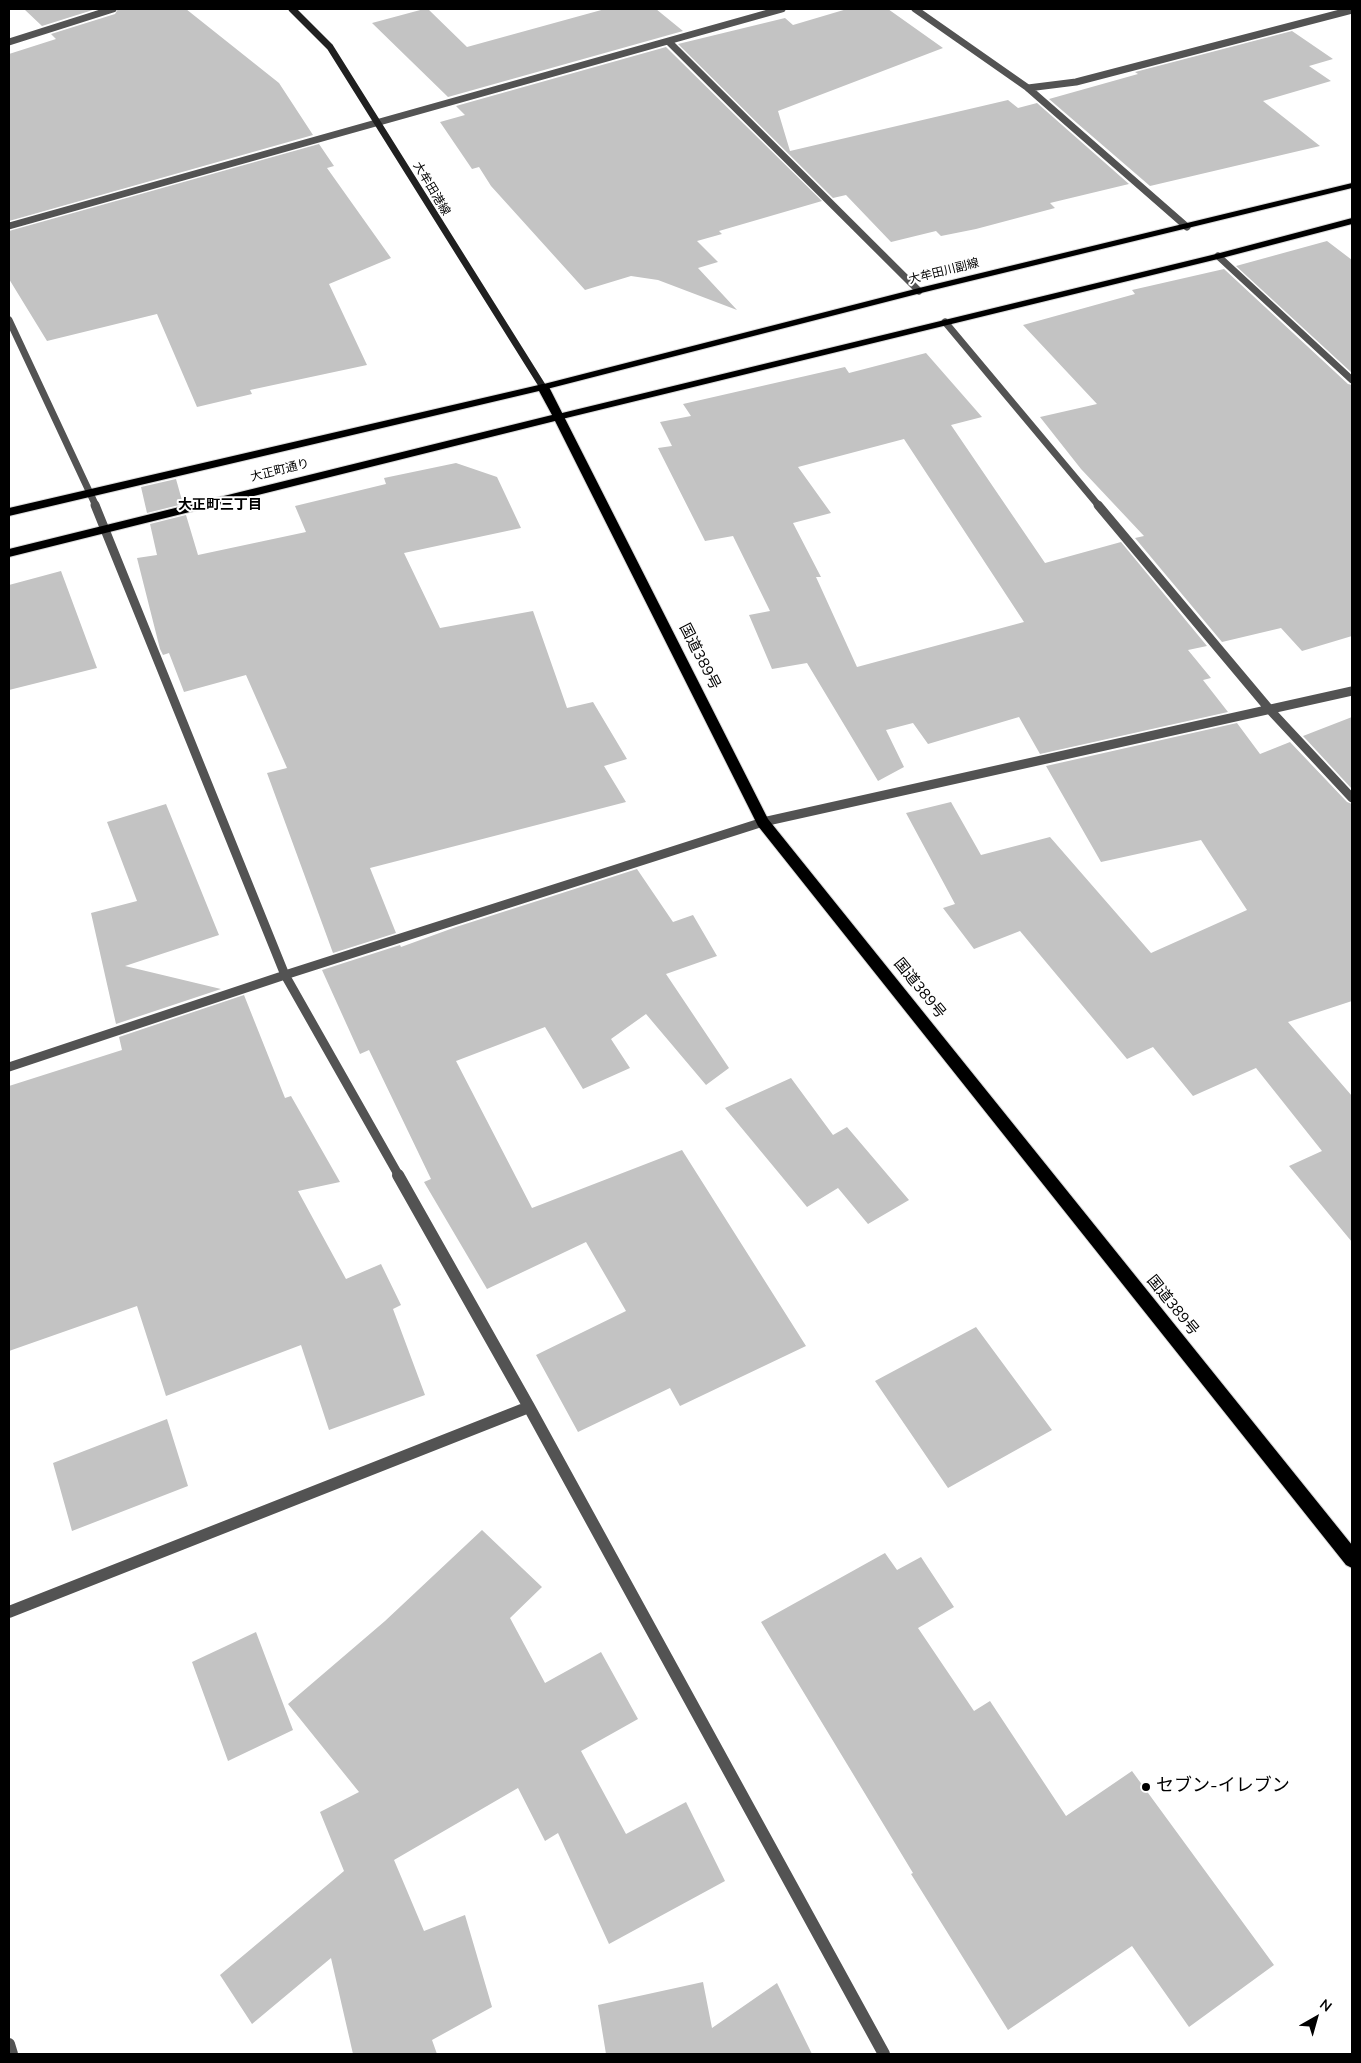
<!DOCTYPE html>
<html>
<head>
<meta charset="utf-8">
<style>
	body { margin:0 }
	#map { position:relative; width:1361px; height:2063px; overflow:hidden; background:#fff; font-family:"Nunito Sans",sans-serif }
	canvas { display:block }
	.frame { position:absolute; inset:0; border:10px solid #000; pointer-events:none }
	.north { position:absolute; left:1291px; top:1993px; width:50px; height:50px; -webkit-text-stroke:4px #fff; paint-order:stroke; rotate:38deg; font-size:14px; font-weight:700; line-height:20px; text-align:center; color:#000 }
	.north::after { content:''; display:block; margin:auto; width:18px; height:22px; background:#000; clip-path:polygon(50% 0,100% 100%,50% 72%,0 100%) }
</style>
</head>
<body>
<div id="map">
<canvas width="1361" height="2063"></canvas>
<div class="frame"></div>
<div class="north">N</div>
</div>
<script>
const g = document.querySelector('canvas').getContext('2d');
g.lineJoin = 'round';
function fill(path, color) {
  g.fillStyle = color;
  g.fill(path, 'evenodd');
}
function trace(path, color, width, dash) {
  g.strokeStyle = color;
  g.lineWidth = width;
  g.lineCap = dash ? 'butt' : 'round';
  g.setLineDash(dash || []);
  g.stroke(path);
}
function drawText(font, color, halo, rows, align = 'center') {
  g.font = font + ' "Nunito Sans","Noto Sans JP",sans-serif';
  g.lineWidth = 4;
  g.setLineDash([]);
  g.textBaseline = 'middle';
  g.strokeStyle = halo;
  g.fillStyle = color;
  for (const [text, x, y, turn = 0] of rows) {
    g.save();
    g.translate(x, y);
    g.rotate((+turn || 0) * Math.PI / 180);
    g.textAlign = isNaN(turn) ? turn : align;
    if (halo) g.strokeText(text, 0, 0);
    g.fillText(text, 0, 0);
    g.restore();
  }
}
fill(new Path2D(`
	M24 9H96L42 26Z
	M118 9H186L279 83 313 135 9 221V54L56 39 51 34 115 14Z
	M424 9H428L467 47 605 9H656L683 31 448 97 372 23Z
	M847 9H888L943 48 778 111 790 151 1008 100 1018 108 1037 103 1129 184 1050 203 1055 208 976 229 941 236 936 231 891 242 846 195 833 198 678 44 785 18 793 25Z
	M1292 31 1333 59 1309 66 1331 81 1263 101 1320 146 1150 186 1049 99 1138 74 1135 72Z
	M666 47 822 201 719 231 722 234 697 241 718 262 698 268 737 310 658 280 631 276 585 290 491 186 479 167 472 169 440 122 465 115 456 106Z
	M319 144 334 166 327 168 391 258 329 284 367 365 250 390 252 394 197 407 157 314 47 341 9 279V231Z
	M1327 241 1352 260V373L1236 266Z
	M1224 269 1348 384 1352 385V636L1302 651 1281 628 1222 642 1135 538 1144 536 1081 469 1040 417 1097 404 1023 325 1135 294 1132 290Z
	M926 353 982 417 951 425 1045 563 1121 542 1207 646 1188 650 1211 678 1203 680 1228 712 1040 754 1019 717 928 744 913 723 886 730 904 767 878 781 807 663 772 669 749 615 770 611 733 536 705 541 658 448 672 446 660 422 691 416 683 404 845 367 849 373ZM904 439 1024 622 857 667 816 577H821L793 523 831 513 798 467Z
	M456 463 497 477 521 528 404 553 440 628 533 611 567 708 593 702 627 759 604 766 626 802 370 868 396 933 333 953 267 773 287 768 246 675 184 692 169 653 163 655 160 649 137 558 157 555 150 524 186 515 198 555 306 532 295 506 386 484 384 478Z
	M176 479 183 504 147 513 141 487Z
	M61 571 97 668 9 690V585Z
	M1352 717V789L1303 736Z
	M1237 723 1260 754 1290 742 1347 802 1352 804V1001L1288 1022 1352 1096V1242L1289 1166 1322 1151 1256 1068 1193 1096 1153 1047 1127 1059 1020 931 974 949 943 908 955 904 906 813 951 802 981 855 1050 837 1151 953 1247 910 1201 840 1101 862 1046 766Z
	M166 804 219 935 125 966 221 989 116 1024 91 913 137 901 107 822Z
	M637 869 673 922 693 915 717 956 666 974 729 1068 706 1085 646 1014 611 1039 630 1068 583 1089 545 1027 456 1061 532 1208 682 1150 806 1346 680 1406 670 1388 578 1432 536 1355 626 1311 586 1242 487 1289 424 1182 431 1179 369 1050 360 1054 322 970 400 945 401 947 456 927Z
	M244 995 285 1098 291 1096 340 1182 298 1191 346 1279 381 1264 401 1305 393 1309 425 1395 329 1430 301 1345 166 1396 137 1306 9 1351V1086L122 1050 119 1037Z
	M791 1078 833 1135 847 1127 909 1200 868 1224 838 1188 807 1207 725 1108Z
	M976 1327 1052 1430 948 1488 875 1381Z
	M167 1419 188 1486 72 1531 53 1463Z
	M482 1530 542 1587 510 1618 545 1683 601 1652 638 1719 581 1751 626 1834 686 1802 725 1881 609 1944 558 1833 545 1841 518 1788 394 1860 424 1931 465 1915 492 2007 432 2040 437 2054H353L331 1958 252 2024 220 1975 344 1871 320 1812 359 1792 288 1704 385 1621Z
	M885 1553 897 1570 921 1557 954 1607 918 1628 974 1711 990 1701 1066 1816 1132 1771 1274 1965 1189 2027 1132 1946 1008 2030 911 1874 913 1873 761 1622Z
	M256 1632 293 1730 228 1761 192 1662Z
	M703 1982 712 2028 777 1983 812 2054H606L598 2005Z`), '#c3c3c3');
const primary = new Path2D(`
	M1352 183V188L921 293 543 390 538 387 540 385 919 288Z
	M1352 218V224L1218 259 558 420 553 417 558 414 1216 254Z`);
const highway = new Path2D(`
	M543 384 549 387 768 819 1352 1545V1568L1346 1565 758 826 555 421 9 557V549L552 415 539 391 9 516V508Z`);
trace(primary, '#dbdbdb', 2);
trace(highway, '#dbdbdb', 2);
trace(new Path2D(`
	M915 9 1028 88 1187 227
	M9 42 113 9
	M669 42 919 291
	M1028 88 1076 82 1352 10
	M9 226 782 9
	M1218 256 1352 380
	M9 320 96 506
	M945 322 1099 506`), '#535353', 7);
trace(new Path2D(`
	M95 505 285 975 399 1176
	M1098 505 1270 710 1352 798
	M9 1067 285 975 763 822 1352 691`), '#535353', 9);
trace(new Path2D(`
	M398 1175 529 1407 884 2054
	M9 1612 529 1407
	M9 2044 12 2054`), '#535353', 12);
trace(new Path2D(`
	M292 9 330 47 543 387`), '#202020', 7);
fill(primary, '#000');
fill(highway, '#000');
for (const [x, y, r, color] of [
	[1146,1787,5,"#000"]
]) {
  const dot = new Path2D();
  dot.arc(x, y, r, 0, 2 * Math.PI);
  g.fillStyle = color;
  g.fill(dot);
  trace(dot, '#fff', 2);
}
drawText('12px', '#000', '#fff', [
	["大牟田港線",431,189,59],
	["大牟田川副線",944,272,-14],
	["大正町通り",280,471,-14]
]);
drawText('bold 14px', '#000', '#fff', [
	["大正町三丁目",220,506]
]);
drawText('15px', '#000', '#fff', [
	["国道389号",699,657,63],
	["国道389号",919,989,51],
	["国道389号",1172,1306,51]
]);
drawText('18px', '#000', '#fff', [
	["セブン-イレブン",1156,1787]
], 'left');
</script>
</body>
</html>
